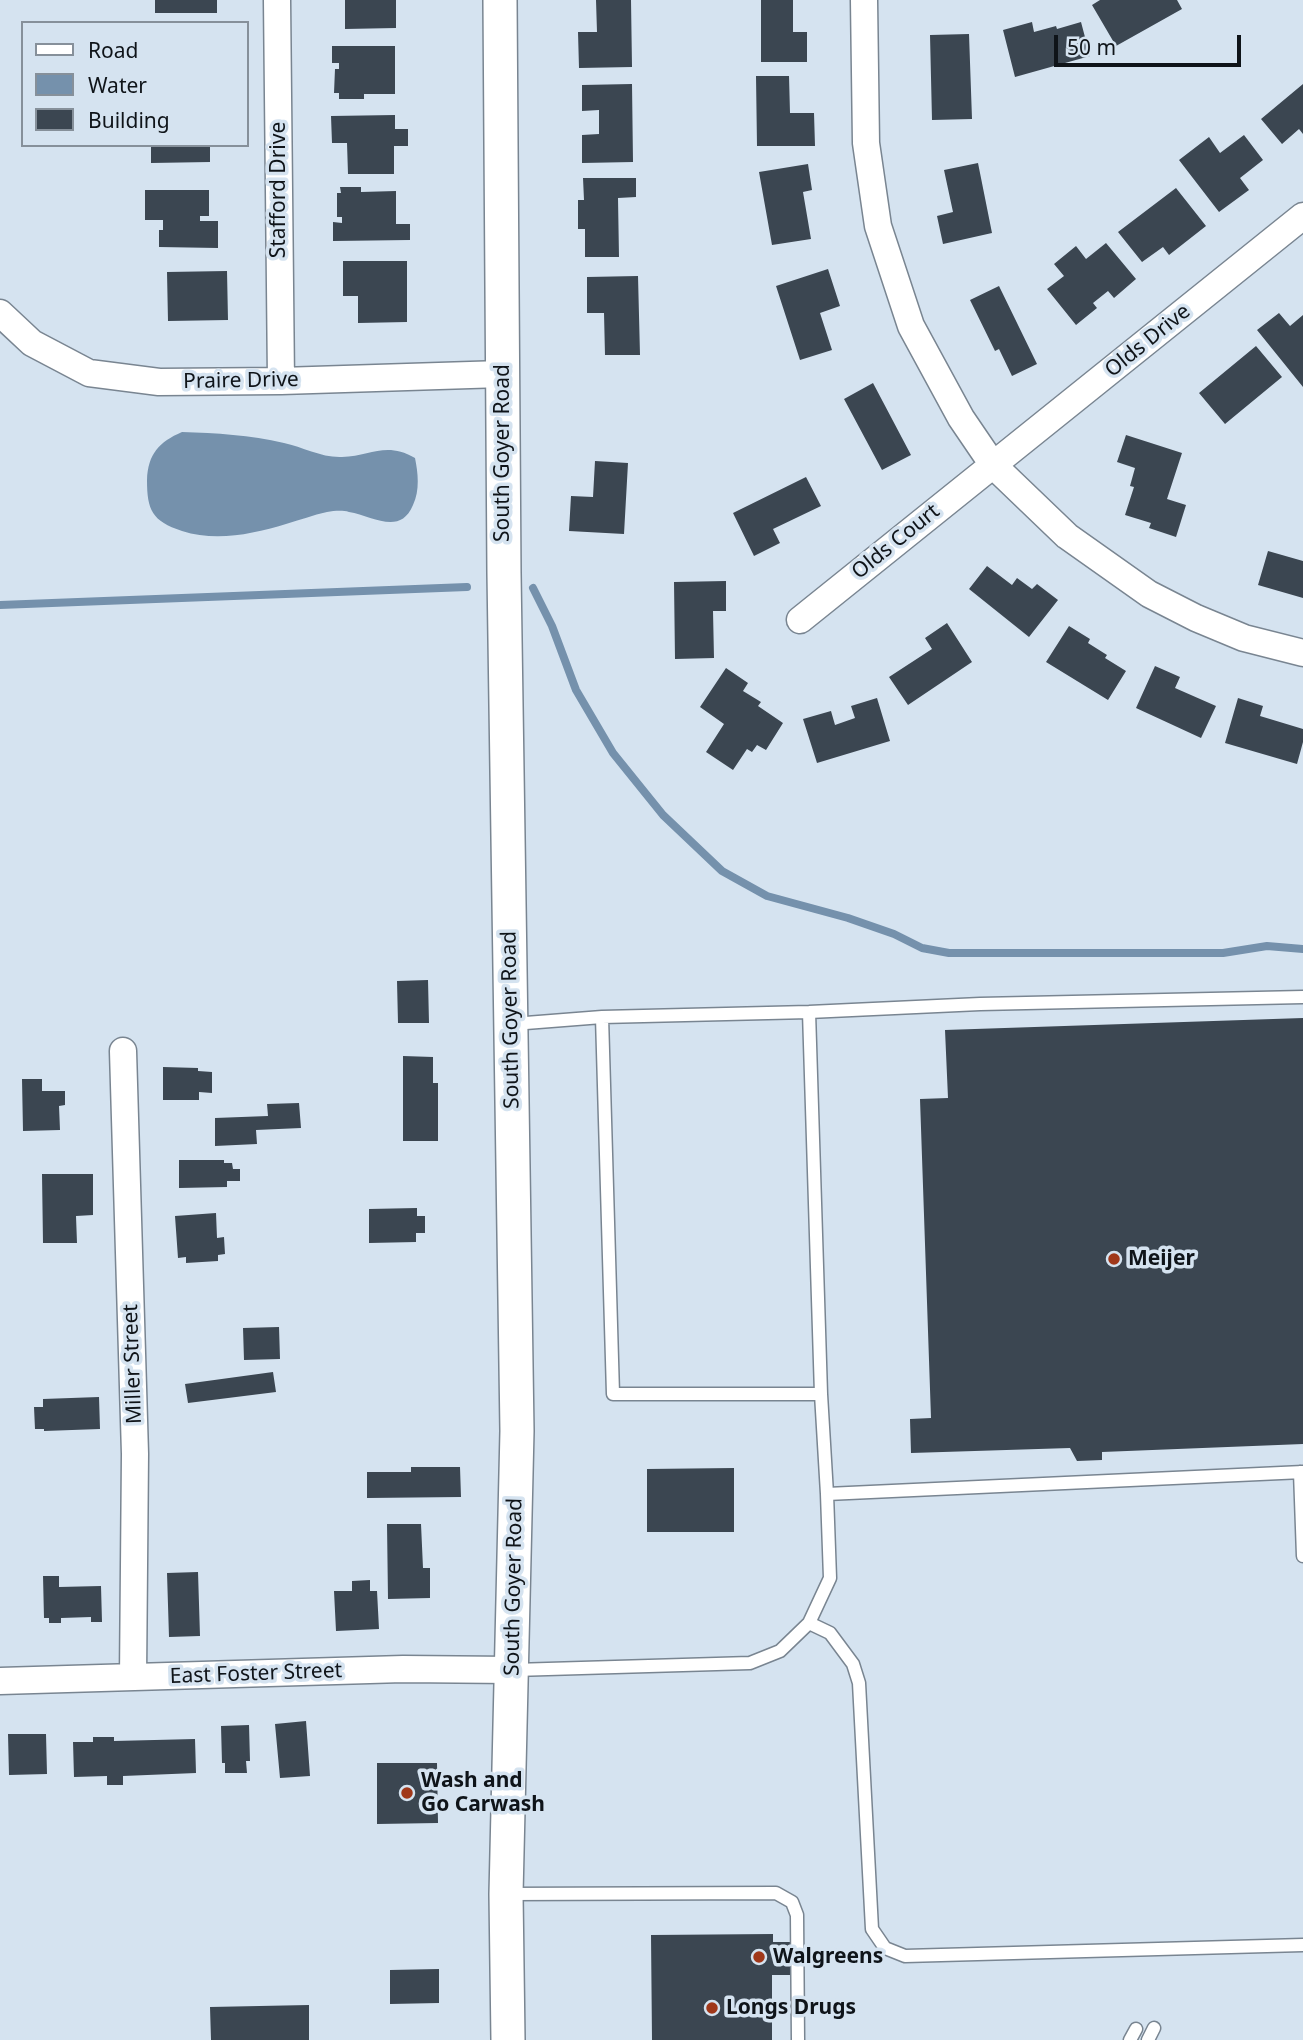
<!DOCTYPE html>
<html>
<head>
<meta charset="utf-8">
<style>
	body { margin:0 }
	#map { position:relative; width:1303px; height:2040px; overflow:hidden; background:#d5e3f0; font-family:"Noto Sans",sans-serif }
	canvas { display:block }
	.legend { position:absolute; left:21px; top:21px; width:228px; height:126px; box-sizing:border-box; background:#d5e3f0; border:2px solid #86909a; margin:0; padding:9px 12px; list-style:none; font-size:21px; color:#0f1419 }
	.legend li { display:flex; align-items:center; gap:14px; height:35px }
	.legend b { width:35px; border:2px solid #86909a }
	.scale { position:absolute; left:1054px; top:35px; width:187px; height:32px; box-sizing:border-box; border:4px solid #0f1419; border-top:0; padding-left:9px; font-size:21px; line-height:24px; white-space:nowrap; color:#0f1419; -webkit-text-stroke:5px #d5e3f0; paint-order:stroke }
</style>
</head>
<body>
<div id="map">
<canvas width="1303" height="2040"></canvas>
<ul class="legend">
<li><b style="height:9px;background:#fff"></b>Road</li>
<li><b style="height:19px;background:#7591ac"></b>Water</li>
<li><b style="height:19px;background:#3b4651"></b>Building</li>
</ul>
<div class="scale">50 m</div>
</div>
<script>
const g = document.querySelector('canvas').getContext('2d');
g.lineJoin = 'round';
function fill(path, color) {
  g.fillStyle = color;
  g.fill(path, 'evenodd');
}
function trace(path, color, width, dash) {
  g.strokeStyle = color;
  g.lineWidth = width;
  g.lineCap = dash ? 'butt' : 'round';
  g.setLineDash(dash || []);
  g.stroke(path);
}
function drawText(font, color, halo, rows, align = 'center') {
  g.font = font + ' "Noto Sans",sans-serif';
  g.lineWidth = 7;
  g.setLineDash([]);
  g.textBaseline = 'middle';
  g.strokeStyle = halo;
  g.fillStyle = color;
  for (const [text, x, y, turn = 0] of rows) {
    g.save();
    g.translate(x, y);
    g.rotate((+turn || 0) * Math.PI / 180);
    g.textAlign = isNaN(turn) ? turn : align;
    if (halo) g.strokeText(text, 0, 0);
    g.fillText(text, 0, 0);
    g.restore();
  }
}
fill(new Path2D(`
	M182 432C216 433 250 435 284 443 303 447 322 458 342 457 371 456 386 441 415 458 418 473 420 490 413 505 400 536 373 516 349 512 342 510 334 511 327 512 313 515 300 520 286 524 253 534 216 542 182 531 152 521 147 510 147 480 148 454 159 442 182 432Z`), '#7591ac');
trace(new Path2D(`
	M533 588 552 626 576 690 613 753 663 815 722 871 767 896 848 918 894 934 922 948 949 953H1223L1267 946 1303 949
	M0 605 467 587`), '#7591ac', 8);
fill(new Path2D(`
	M155 0H217V13H155Z
	M345 0H396V28L345 29Z
	M596 0H631L632 67 579 68 578 32H597Z
	M761 0H793V32H807V62H761Z
	M1100 0H1177L1182 9 1116 46 1092 5Z
	M1032 22 1034 32 1056 26 1057 29 1081 22 1090 56 1015 77 1003 30Z
	M969 34 972 119 932 120 930 35Z
	M332 46H395V94H364V99H339V93H334L335 69H339V63H332Z
	M756 76H789L790 113H814L815 146H757Z
	M632 84 633 162 582 163V135L599 134V110L582 111V85Z
	M1303 84V134L1299 129 1282 144 1261 119Z
	M395 115V129H408V146H394V174H348L347 143H332L331 116Z
	M1244 135 1263 160 1240 178 1249 190 1219 212 1179 160 1209 137 1220 153Z
	M151 145H205V147H210V162L151 163Z
	M978 163 992 233 943 244 937 216 953 212 944 170Z
	M808 164 812 190 803 192 811 239 772 245 759 172Z
	M583 178H636V197L618 198 619 257H585V229H578V200H584Z
	M340 187H361V192L396 191V224H410V240L333 241V222L342 223V217H337V193H341Z
	M1176 188 1206 226 1169 255 1163 247 1142 262 1118 232Z
	M145 190H209V216H200V221H218V248L159 247V230H163V220H145Z
	M1106 243 1136 279 1114 298 1108 291 1093 303 1097 308 1076 325 1047 289 1064 276 1054 264 1076 246 1086 259Z
	M343 261H407V322L358 323V296H343Z
	M828 269 840 306 820 313 832 350 800 360 776 286Z
	M227 271 228 320 168 321 167 272Z
	M638 276 640 355H605L604 313H587V277Z
	M999 286 1037 364 1012 376 999 349 995 351 970 300Z
	M1279 313 1290 326 1303 315V387L1257 330Z
	M1256 346 1282 377 1225 424 1199 393Z
	M873 383 911 455 882 470 844 399Z
	M1126 435 1182 453 1167 499 1186 505 1176 537 1149 528 1151 523 1125 515 1134 487 1130 486 1135 468 1117 462Z
	M595 461 628 463 624 534 569 531 571 496 593 497Z
	M806 477 821 506 773 529 780 543 754 556 733 513Z
	M1268 551 1303 561V598L1258 585Z
	M987 566 1012 585 1017 578 1032 589 1037 584 1058 600 1029 637 969 589Z
	M726 581V611H713L714 658 675 659 674 582Z
	M947 623 972 662 908 705 889 677 932 649 925 638Z
	M1069 626 1090 639 1088 643 1107 655 1105 658 1126 671 1108 700 1046 662Z
	M1155 666 1180 677 1175 688 1216 706 1201 738 1136 708Z
	M726 668 748 683 743 691 761 702 758 706 783 723 766 750 757 745 752 752 747 749 733 770 706 752 724 724 700 707Z
	M877 698 890 741 817 763 803 719 831 711 835 725 855 718 851 706Z
	M1238 698 1263 706 1260 716 1303 729V742L1297 764 1225 743Z
	M428 980 429 1023H398L397 981Z
	M1303 1018V1444L1102 1452V1460L1077 1461 1070 1448 911 1453 910 1419 931 1418 920 1099 948 1098 945 1030Z
	M403 1056 433 1057V1083H438V1141H403Z
	M163 1067 198 1068V1071L212 1072V1093L199 1092V1100H163Z
	M22 1079H42V1091H65V1105L59 1106 60 1130 23 1131Z
	M299 1103 301 1128 256 1130 257 1144 215 1146V1118L268 1116 267 1104Z
	M179 1160H224V1163H232L233 1169H240V1181H227V1187L179 1188Z
	M42 1174H93V1215L76 1216 77 1243H43Z
	M417 1208V1216H425V1233H416V1242L369 1243V1209Z
	M216 1213 217 1238 224 1237 225 1254 218 1255V1261L186 1263V1257L178 1258 175 1216Z
	M279 1327 280 1359 244 1360 243 1328Z
	M273 1372 276 1392 188 1403 185 1384Z
	M99 1397 100 1429 44 1431V1429H35L34 1407H43V1399Z
	M411 1467H460L461 1497 367 1498V1472H411Z
	M734 1468V1532H647V1469Z
	M387 1524H421L423 1568H430V1598L388 1599Z
	M198 1572 200 1636 169 1637 167 1573Z
	M43 1576H59V1587L101 1586 102 1622H91V1617L61 1618V1623H49V1618H44Z
	M370 1580V1591H377L379 1629 336 1631 334 1591H352V1581Z
	M306 1721 310 1776 280 1778 275 1724Z
	M249 1725 250 1761H246L247 1773H225V1763H222L221 1726Z
	M8 1734H46L47 1774 9 1775Z
	M93 1737H114V1741L195 1739 196 1773 123 1776V1785H107V1776L74 1777 73 1742H93Z
	M377 1763H437L438 1823 377 1824Z
	M773 1934V1942H790V1975H772V2040H652L651 1935Z
	M439 1969V2003L390 2004V1970Z
	M309 2005V2040H211L210 2007Z`), '#3b4651');
const service = new Path2D(`
	M809 1012 821 1394
	M602 1017 613 1394H821L827 1494
	M513 1024 602 1017 809 1012 980 1004 1303 997
	M1300 1472 1303 1556
	M809 1623 830 1633 853 1664 859 1683 872 1929 885 1948 905 1956 1303 1945
	M514 1670 750 1663 780 1651 809 1623 830 1578 827 1494 1303 1472
	M507 1894 776 1893 792 1902 797 1915 798 2040
	M1130 2040 1136 2029
	M1148 2040 1154 2028`);
const minor = new Path2D(`
	M277 0 281 381
	M864 0 866 143 878 226 911 326 961 418 993 465 1067 536 1149 594 1196 618 1244 638 1303 653
	M0 313 32 343 89 373 159 382 281 381 502 374
	M800 620 1303 216
	M123 1051 135 1454 133 1677
	M0 1681 403 1669 512 1670`);
const tertiary = new Path2D(`
	M500 0 504 573 517 1431 506 1894 508 2040`);
trace(service, '#798591', 15);
trace(minor, '#798591', 29);
trace(tertiary, '#798591', 36);
trace(service, '#fff', 12);
trace(minor, '#fff', 26);
trace(tertiary, '#fff', 33);
for (const [x, y, r, color] of [
	[1114,1259,7,"#a0381a"],
	[407,1793,7,"#a0381a"],
	[759,1957,7,"#a0381a"],
	[712,2008,7,"#a0381a"]
]) {
  const dot = new Path2D();
  dot.arc(x, y, r, 0, 2 * Math.PI);
  g.fillStyle = color;
  g.fill(dot);
  trace(dot, '#d5e3f0', 2.5);
}
drawText('21px', '#0f1419', '#d5e3f0', [
	["Stafford Drive",279,190,-90],
	["Olds Drive",1148,341,-39],
	["Praire Drive",241,381,-1],
	["South Goyer Road",503,453,-90],
	["Olds Court",896,542,-39],
	["South Goyer Road",511,1020,-91],
	["Miller Street",133,1364,-92],
	["South Goyer Road",514,1587,-89],
	["East Foster Street",256,1674,-2]
]);
drawText('bold 21px', '#0f1419', '#d5e3f0', [
	["Meijer",1128,1259],
	["Wash and",421,1781],
	["Go Carwash",421,1805],
	["Walgreens",773,1957],
	["Longs Drugs",726,2008]
], 'left');
</script>
</body>
</html>
